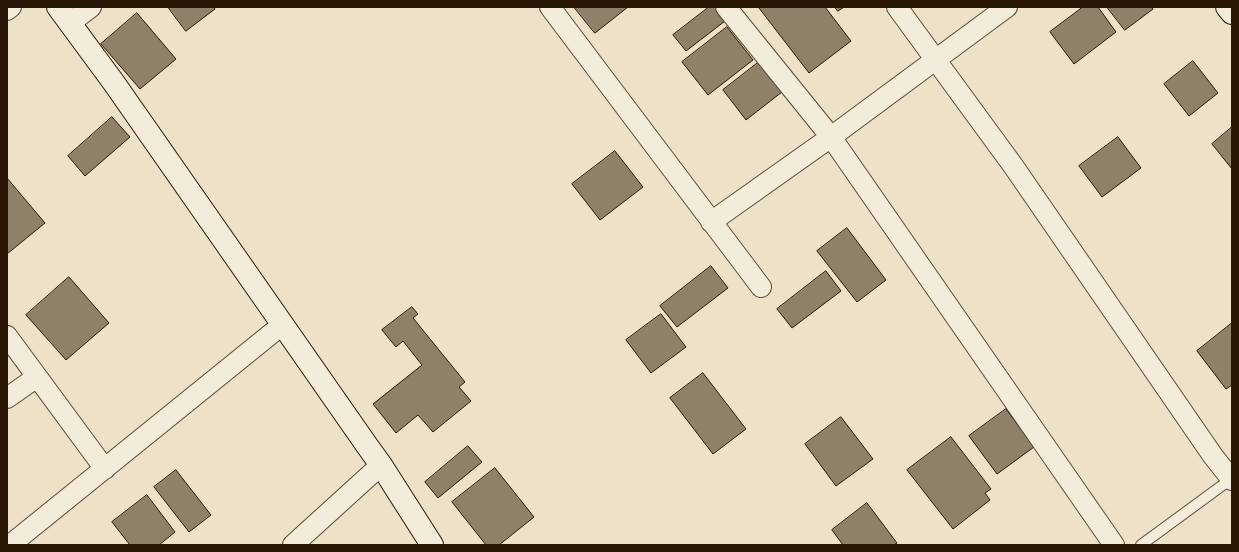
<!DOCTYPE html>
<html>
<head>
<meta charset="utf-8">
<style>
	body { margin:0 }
	#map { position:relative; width:1239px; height:552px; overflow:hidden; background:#ede2c8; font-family:"Libre Caslon Text",serif }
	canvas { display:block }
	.frame { position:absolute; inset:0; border:8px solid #2a1605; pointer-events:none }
</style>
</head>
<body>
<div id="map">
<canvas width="1239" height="552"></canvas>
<div class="frame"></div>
</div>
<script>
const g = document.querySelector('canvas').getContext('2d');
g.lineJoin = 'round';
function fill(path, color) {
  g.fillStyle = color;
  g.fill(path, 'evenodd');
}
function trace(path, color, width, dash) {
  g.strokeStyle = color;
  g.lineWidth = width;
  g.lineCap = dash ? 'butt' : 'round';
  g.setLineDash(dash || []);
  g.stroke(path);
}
const building = new Path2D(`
	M168 7H214L215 9 186 31Z
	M574 7H628L595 33Z
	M709 7H721L729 18 686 51 673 35Z
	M760 7H825L851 41 809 73 759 8Z
	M835 7H844L838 11Z
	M1083 7H1098L1116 32 1074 64 1050 32Z
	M1107 7H1152L1153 9 1125 30Z
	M137 13 176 59 140 89 101 44Z
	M727 27 753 60 708 95 682 62Z
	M1193 61 1218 93 1189 116 1164 84Z
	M759 62 782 92 746 120 723 90Z
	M112 117 130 137 85 176 68 156Z
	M1232 127V169L1212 144Z
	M1118 137 1141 168 1102 197 1079 166Z
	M615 151 643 187 600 220 572 184Z
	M7 178 45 223 7 254Z
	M847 228 886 280 857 302 817 251Z
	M711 266 728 288 677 327 660 306Z
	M826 271 841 291 792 328 777 309Z
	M69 277 109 323 66 360 26 315Z
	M412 307 418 314 413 318 465 382 459 387 471 401 433 432 418 415 396 433 373 404 422 365 403 341 396 347 382 330Z
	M661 314 686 347 651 373 626 340Z
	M1232 323V385L1226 389 1197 351Z
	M703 373 746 429 713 454 670 398Z
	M1006 409 1034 447 997 474 969 436Z
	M841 417 873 459 836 486 805 444Z
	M951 437 991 489 985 493 990 500 953 529 907 470Z
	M468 446 482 462 438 498 425 482Z
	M495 468 534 517 499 545H486L452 502Z
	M176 470 211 515 189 532 154 487Z
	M147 495 175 532 159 545H130L112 522Z
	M867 503 897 543 894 545H843L832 530Z`);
fill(building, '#8f806a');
trace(building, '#2a1605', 1);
const lane = new Path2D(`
	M1141 545 1231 479`);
const street = new Path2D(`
	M550 7 761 287
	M726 7 831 137 1114 545
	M897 7 1014 167 1213 456 1232 480
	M7 10 11 7
	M70 23 91 7
	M711 222 831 137 1007 7
	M7 336 105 469
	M7 398 37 377
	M10 545 282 325
	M293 545 381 465`);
const secondary = new Path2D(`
	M58 7 114 83 368 447 381 465 432 545
	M1227 7 1232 13`);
trace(lane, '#5b4936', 12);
trace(street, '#5b4936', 22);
trace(secondary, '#2a1605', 24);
trace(lane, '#f3ecdb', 10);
trace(street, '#f3ecdb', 20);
trace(secondary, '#f3ecdb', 22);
</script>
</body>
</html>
